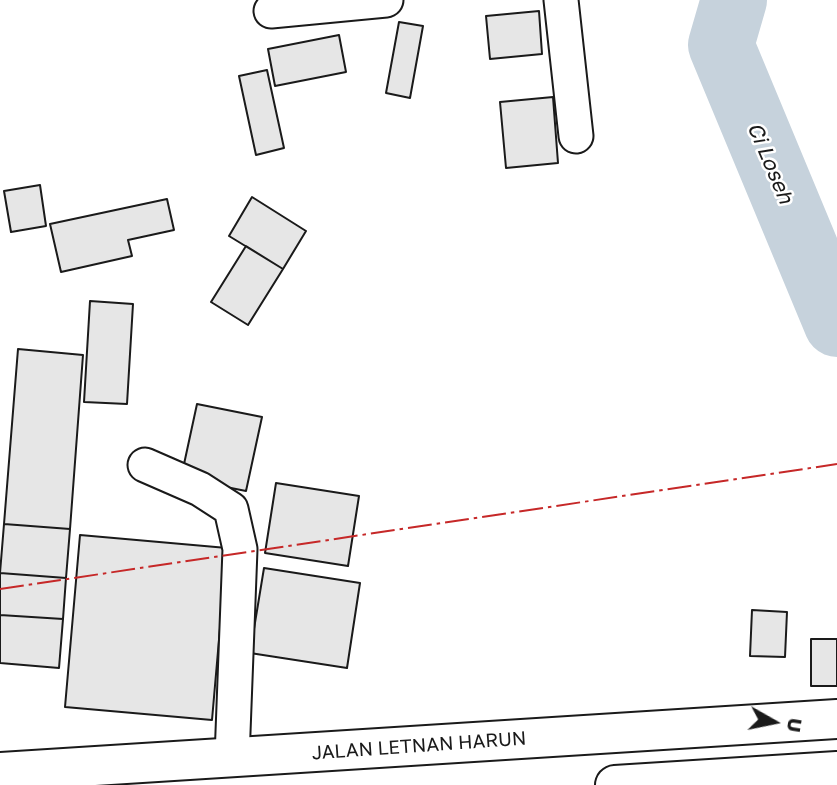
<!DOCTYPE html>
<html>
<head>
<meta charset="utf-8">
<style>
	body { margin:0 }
	#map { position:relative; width:837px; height:785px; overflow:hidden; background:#fff; font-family:"Golos Text",sans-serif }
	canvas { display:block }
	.north { position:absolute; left:739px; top:687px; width:70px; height:70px; -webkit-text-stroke:5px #fff; paint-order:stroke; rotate:99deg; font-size:19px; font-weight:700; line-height:28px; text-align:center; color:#1a1a1a }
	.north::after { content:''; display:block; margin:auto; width:24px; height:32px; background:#1a1a1a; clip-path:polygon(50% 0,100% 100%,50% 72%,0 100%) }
</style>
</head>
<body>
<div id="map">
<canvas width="837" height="785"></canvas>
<div class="north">U</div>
</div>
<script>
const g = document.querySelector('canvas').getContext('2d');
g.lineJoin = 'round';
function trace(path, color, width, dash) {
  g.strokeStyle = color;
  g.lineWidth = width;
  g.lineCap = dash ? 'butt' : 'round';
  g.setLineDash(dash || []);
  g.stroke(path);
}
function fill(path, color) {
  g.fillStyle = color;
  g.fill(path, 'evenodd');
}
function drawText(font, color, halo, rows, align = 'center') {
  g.font = font + ' "Golos Text",sans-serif';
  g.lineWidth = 5;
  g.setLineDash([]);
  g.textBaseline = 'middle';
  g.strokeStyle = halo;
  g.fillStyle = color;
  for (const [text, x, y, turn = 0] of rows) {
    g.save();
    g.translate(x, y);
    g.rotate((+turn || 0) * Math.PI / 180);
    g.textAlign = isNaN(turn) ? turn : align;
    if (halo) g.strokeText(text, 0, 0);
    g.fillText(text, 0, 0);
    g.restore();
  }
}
trace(new Path2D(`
	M734 0 721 45 837 324`), '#c6d2dc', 66);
const building = new Path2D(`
	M539 11 542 54 490 59 486 16Z
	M399 22 423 26 410 98 386 93Z
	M339 35 346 72 275 86 268 49Z
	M267 70 284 148 256 155 239 76Z
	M553 97 558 163 506 168 500 102Z
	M40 185 46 226 11 232 4 191Z
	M252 197 306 231 283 269 229 236Z
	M167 199 174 230 128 240 132 256 61 272 50 224Z
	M246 246 283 269 248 325 211 302Z
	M90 301 133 304 127 404 84 402Z
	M18 349 83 355 70 529 4 524Z
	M197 404 262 417 246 491 181 478Z
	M276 483 359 496 348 566 265 553Z
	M4 524 70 529 66 578 0 573Z
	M80 535 227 548 212 720 65 707Z
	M264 568 360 583 347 668 250 653Z
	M0 573 66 578 63 619 0 615Z
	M752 610 787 612 785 657 750 656Z
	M0 615 63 619 59 668 0 663Z
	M811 639H837V686H811Z`);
fill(building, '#e6e6e6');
trace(building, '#1a1a1a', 2);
const minor = new Path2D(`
	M561 0 576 136
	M271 11 386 0
	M145 465 200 489 231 509 240 549 232 758`);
const primary = new Path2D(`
	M0 772 837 719
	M615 785 837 771`);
trace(minor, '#1a1a1a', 37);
trace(primary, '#1a1a1a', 42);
trace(minor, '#fff', 33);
trace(primary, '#fff', 38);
trace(new Path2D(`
	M0 589 837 464`), '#c62828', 2, [24, 5, 3.5, 5]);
drawText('19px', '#1a1a1a', '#fff', [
	["JALAN LETNAN HARUN",419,746,-4]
]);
drawText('italic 21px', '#1a1a1a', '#fff', [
	["Ci Loseh",770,163,67]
]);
</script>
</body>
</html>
